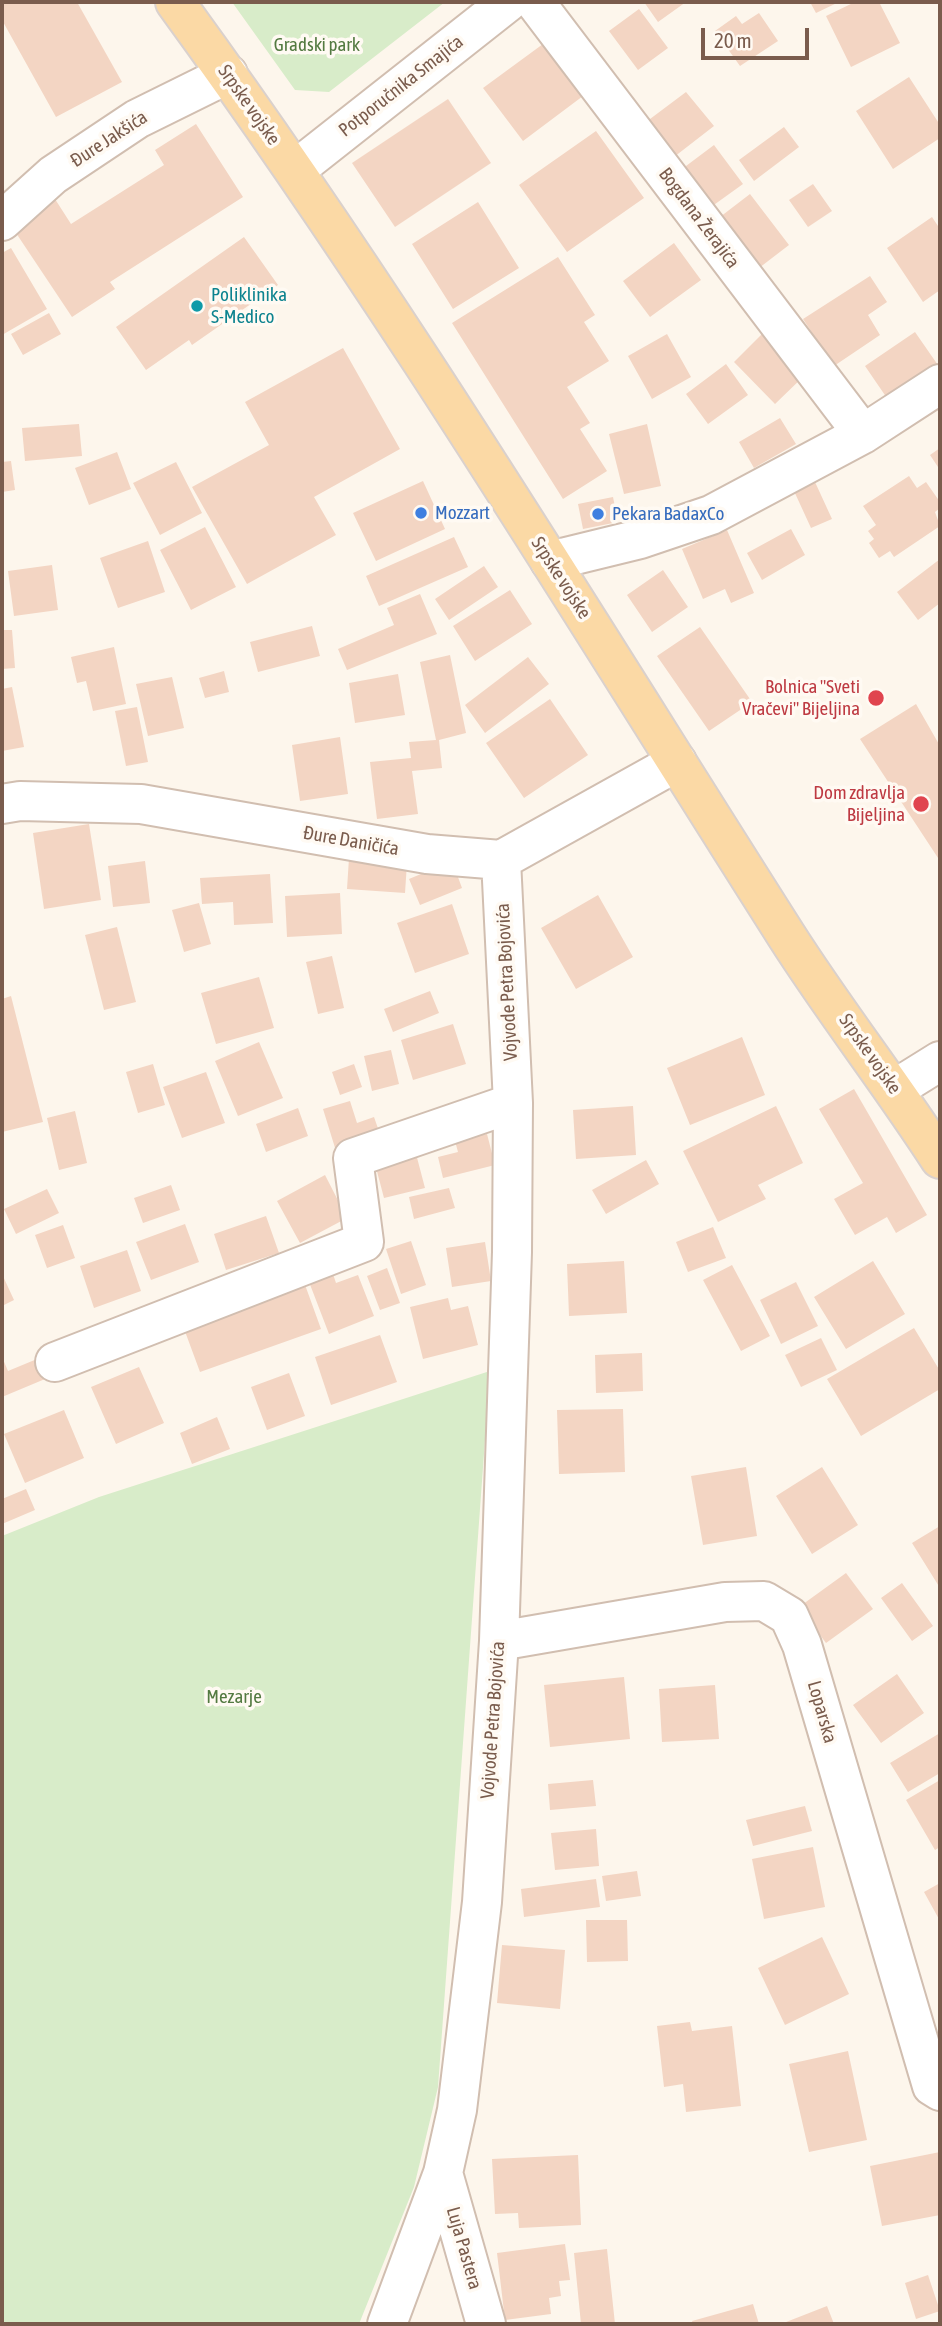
<!DOCTYPE html>
<html>
<head>
<meta charset="utf-8">
<style>
	body { margin:0 }
	#map { position:relative; width:942px; height:2326px; overflow:hidden; background:#fdf6ec; font-family:"Asap Condensed",sans-serif }
	canvas { display:block }
	.frame { position:absolute; inset:0; border:4px solid #7a5c4d; pointer-events:none }
	.scale { position:absolute; left:701px; top:28px; width:108px; height:32px; box-sizing:border-box; border:4px solid #7a5c4d; border-top:0; padding-left:9px; font-size:21px; line-height:24px; white-space:nowrap; color:#7a5c4d; -webkit-text-stroke:5px #fffaf3; paint-order:stroke }
</style>
</head>
<body>
<div id="map">
<canvas width="942" height="2326"></canvas>
<div class="frame"></div>
<div class="scale">20 m</div>
</div>
<script>
const g = document.querySelector('canvas').getContext('2d');
g.lineJoin = 'round';
function fill(path, color) {
  g.fillStyle = color;
  g.fill(path, 'evenodd');
}
function trace(path, color, width, dash) {
  g.strokeStyle = color;
  g.lineWidth = width;
  g.lineCap = dash ? 'butt' : 'round';
  g.setLineDash(dash || []);
  g.stroke(path);
}
function drawText(font, color, halo, rows, align = 'center') {
  g.font = font + ' "Asap Condensed",sans-serif';
  g.lineWidth = 7;
  g.setLineDash([]);
  g.textBaseline = 'middle';
  g.strokeStyle = halo;
  g.fillStyle = color;
  for (const [text, x, y, turn = 0] of rows) {
    g.save();
    g.translate(x, y);
    g.rotate((+turn || 0) * Math.PI / 180);
    g.textAlign = isNaN(turn) ? turn : align;
    if (halo) g.strokeText(text, 0, 0);
    g.fillText(text, 0, 0);
    g.restore();
  }
}
fill(new Path2D(`
	M232 2H445L329 92 295 90Z
	M490 1371 438 2087 414 2187 359 2324H2V1536L99 1497Z`), '#d8ecc9');
fill(new Path2D(`
	M4 2H77L122 82 56 117 2 20Z
	M644 2H686L658 22Z
	M810 2H839L816 13Z
	M855 2H879L900 43 851 67 826 16Z
	M639 9 668 48 638 70 609 31Z
	M759 13 778 41 740 66 715 31 736 16 742 24Z
	M543 44 583 96 523 141 483 88Z
	M909 77 940 125V138L893 169 856 111Z
	M686 92 714 126 674 157 646 122Z
	M448 99 491 163 395 227 352 163Z
	M196 124 243 197 110 282 115 289 72 317 12 227 55 199 71 224 164 165 155 150Z
	M784 127 799 147 754 181 739 160Z
	M596 131 644 198 567 252 519 185Z
	M714 145 743 184 711 207 682 169Z
	M813 184 832 211 808 227 789 200Z
	M750 194 789 245 759 268 720 217Z
	M478 202 519 268 453 309 412 244Z
	M932 217 940 229V290L923 302 887 248Z
	M244 237 278 285 192 345 189 340 146 370 116 327Z
	M674 243 701 280 650 317 623 281Z
	M11 248 47 309 2 335V253Z
	M558 257 595 315 584 322 609 361 567 387 590 423 580 429 607 471 563 499 452 323Z
	M870 276 887 302 868 315 880 335 834 366 803 319Z
	M49 313 61 334 23 355 11 334Z
	M915 332 940 368 891 404 865 366Z
	M763 333 805 375 775 404 734 362Z
	M667 334 691 377 652 399 628 356Z
	M343 348 400 449 314 497 336 535 247 584 192 487 269 445 245 402Z
	M726 364 748 395 708 424 686 394Z
	M780 418 796 444 754 468 739 442Z
	M79 424 82 456 25 461 22 428Z
	M647 424 661 486 624 494 609 434Z
	M940 448V470L930 455Z
	M117 452 131 489 89 505 75 468Z
	M11 461 15 490 2 492V462Z
	M176 462 202 513 160 535 133 483Z
	M909 476 917 488 926 482 940 502V508L935 512 940 526 894 557 890 551 879 558 869 543 874 539 868 531 876 525 863 506Z
	M423 481 445 529 376 561 353 513Z
	M815 482 832 519 811 528 794 491Z
	M613 497 618 522 583 529 578 504Z
	M205 527 236 587 191 610 160 550Z
	M791 529 805 555 762 580 747 553Z
	M727 530 754 593 731 603 725 589 703 599 682 549Z
	M454 537 468 567 379 606 366 576Z
	M148 541 165 592 118 608 100 558Z
	M940 559V603L918 620 897 592Z
	M52 565 58 610 14 616 8 571Z
	M484 566 498 587 449 620 435 599Z
	M663 570 688 607 652 632 627 595Z
	M510 590 532 624 475 661 453 626Z
	M420 594 437 634 347 670 338 649 394 625 387 608Z
	M312 626 320 656 258 672 250 642Z
	M700 627 752 702 709 731 657 656Z
	M2 630H12L15 668 2 669Z
	M114 647 126 704 93 711 86 681 77 683 71 657Z
	M450 655 466 733 439 740 442 768 412 771 418 814 377 819 370 762 411 758 409 742 436 740 420 662Z
	M528 657 549 684 485 733 465 705Z
	M224 671 229 692 205 698 199 678Z
	M398 674 405 715 355 723 349 683Z
	M172 677 184 728 148 736 136 684Z
	M12 687 24 747 2 751V689Z
	M550 699 588 755 524 798 486 743Z
	M916 704 940 746V861L860 739Z
	M137 707 148 762 126 766 115 711Z
	M340 737 348 794 300 801 292 745Z
	M89 824 101 900 44 909 33 833Z
	M349 858 407 863 405 893 347 889Z
	M145 861 150 903 113 907 108 866Z
	M452 861 462 888 420 905 409 879Z
	M270 874 273 923 234 925 233 902 202 904 200 878Z
	M340 893 342 934 287 937 285 896Z
	M598 895 633 957 576 989 541 928Z
	M199 903 211 944 184 952 172 910Z
	M452 904 469 954 415 973 397 923Z
	M117 927 136 1002 104 1010 85 935Z
	M332 956 344 1008 318 1014 306 962Z
	M259 977 274 1028 216 1044 201 993Z
	M430 991 439 1013 393 1032 384 1009Z
	M11 996 43 1122 2 1132V999Z
	M453 1024 466 1064 413 1080 401 1040Z
	M742 1037 765 1095 690 1125 667 1068Z
	M259 1042 283 1098 238 1116 215 1061Z
	M391 1050 399 1084 372 1091 364 1056Z
	M153 1064 165 1105 138 1113 126 1072Z
	M354 1064 362 1087 340 1095 332 1072Z
	M206 1072 225 1123 182 1138 163 1087Z
	M854 1089 927 1215 896 1233 887 1217 855 1235 834 1199 863 1183 819 1109Z
	M350 1101 357 1123 374 1117 381 1137 336 1151 323 1109Z
	M633 1106 636 1155 576 1159 573 1110Z
	M776 1106 803 1163 758 1185 766 1199 718 1222 683 1151Z
	M298 1108 308 1136 266 1152 256 1124Z
	M75 1111 87 1163 59 1170 47 1118Z
	M487 1134 495 1165 443 1178 438 1157 458 1152 455 1141Z
	M415 1150 425 1188 384 1198 374 1160Z
	M646 1160 659 1184 606 1214 592 1190Z
	M325 1175 347 1218 300 1243 277 1201Z
	M171 1185 180 1210 143 1223 134 1198Z
	M449 1188 455 1208 414 1219 409 1197Z
	M47 1189 59 1213 16 1234 4 1209Z
	M266 1216 279 1253 226 1270 214 1234Z
	M185 1224 199 1262 151 1280 136 1242Z
	M63 1225 75 1258 47 1268 35 1235Z
	M713 1227 726 1258 688 1272 676 1242Z
	M411 1241 426 1285 401 1294 386 1249Z
	M485 1242 491 1281 452 1287 446 1248Z
	M127 1250 141 1291 94 1308 80 1266Z
	M624 1261 627 1313 569 1316 567 1264Z
	M873 1261 905 1314 846 1349 814 1297Z
	M330 1265 336 1283 358 1275 374 1316 329 1334 306 1274Z
	M732 1265 770 1336 741 1351 703 1280Z
	M387 1268 400 1303 380 1310 367 1276Z
	M2 1274 14 1300 2 1306Z
	M304 1282 321 1329 200 1372 183 1326Z
	M796 1282 818 1326 781 1344 760 1300Z
	M448 1298 451 1310 468 1306 478 1345 423 1359 410 1307Z
	M914 1328 940 1371V1389L861 1436 827 1379Z
	M380 1335 397 1382 331 1405 315 1357Z
	M821 1338 837 1370 801 1387 785 1355Z
	M642 1353 643 1391 596 1393 595 1355Z
	M2 1357 8 1371 37 1359 45 1379 2 1397Z
	M139 1367 164 1423 116 1444 91 1387Z
	M289 1373 305 1416 267 1430 251 1387Z
	M623 1409 625 1472 559 1474 557 1410Z
	M64 1410 84 1458 25 1483 4 1434Z
	M217 1417 230 1449 192 1464 180 1433Z
	M746 1467 757 1536 703 1545 691 1476Z
	M822 1467 858 1525 812 1554 776 1496Z
	M26 1489 35 1510 2 1524V1499Z
	M940 1526V1588L912 1543Z
	M846 1573 873 1609 826 1643 799 1607Z
	M902 1583 933 1626 912 1641 881 1598Z
	M897 1674 924 1713 881 1743 853 1705Z
	M624 1677 630 1739 550 1747 544 1685Z
	M715 1685 719 1739 662 1742 659 1689Z
	M940 1733V1773L908 1792 890 1763Z
	M593 1780 596 1806 550 1810 548 1784Z
	M940 1780V1847L935 1850 906 1800Z
	M805 1806 812 1831 753 1846 746 1820Z
	M596 1829 599 1866 555 1870 551 1833Z
	M813 1847 825 1907 764 1919 752 1859Z
	M637 1871 641 1896 606 1901 602 1876Z
	M596 1879 600 1907 524 1917 521 1889Z
	M940 1883V1921L924 1892Z
	M586 1920H627L628 1961 587 1962Z
	M822 1937 849 1994 785 2025 758 1968Z
	M502 1945 565 1950 560 2009 497 2003Z
	M690 2022 692 2031 732 2026 741 2106 686 2112 683 2084 664 2087 657 2026Z
	M848 2051 867 2140 809 2152 789 2064Z
	M940 2152V2215L882 2226 870 2166Z
	M578 2155 581 2225 519 2228 518 2213 495 2214 492 2159Z
	M565 2244 570 2280 559 2281 561 2296 549 2298 551 2314 505 2320 497 2253Z
	M607 2249 615 2324H581L574 2253Z
	M928 2275 940 2311 916 2319 905 2283Z
	M753 2304 759 2324H693L692 2321Z
	M827 2306 834 2324H781Z`), '#f3d5c3');
const minor = new Path2D(`
	M535 2 863 434
	M295 170 508 2
	M2 221 53 175 137 119 228 74
	M550 561 640 539 711 515 863 434 940 384
	M2 804 20 801 141 804 427 854 501 860 677 762
	M895 1089 940 1061
	M55 1362 364 1242 353 1158 513 1103
	M499 1641 725 1602 764 1601 789 1616 802 1645 932 2086 940 2091
	M443 2173 486 2324
	M387 2324 443 2173 457 2110 482 1902 499 1641 512 1252 513 1103 501 860`);
const major = new Path2D(`
	M175 2C394 302 587 622 786 935 835 1012 891 1083 940 1159`);
trace(minor, '#d1beb0', 42);
trace(major, '#dad1cd', 42);
trace(minor, '#fff', 38);
trace(major, '#fbd9a5', 38);
for (const [x, y, r, color] of [
	[197,306,7,"#0f9aa8"],
	[421,513,7,"#3f7fe0"],
	[598,514,7,"#3f7fe0"],
	[876,698,9,"#e0444e"],
	[921,804,9,"#e0444e"]
]) {
  const dot = new Path2D();
  dot.arc(x, y, r, 0, 2 * Math.PI);
  g.fillStyle = color;
  g.fill(dot);
  trace(dot, '#fffaf3', 2.5);
}
drawText('19px', '#537a41', '#fffaf3', [
	["Gradski park",317,45],
	["Mezarje",234,1697]
]);
drawText('19px', '#7a5c4d', '#fffaf3', [
	["Potporučnika Smajića",401,86,-38],
	["Srpske vojske",249,105,55],
	["Đure Jakšića",109,139,-33],
	["Bogdana Žerajića",699,218,53],
	["Srpske vojske",561,578,57],
	["Đure Daničića",351,841,10],
	["Vojvode Petra Bojovića",507,982,-93],
	["Srpske vojske",870,1054,55],
	["Loparska",822,1712,74],
	["Vojvode Petra Bojovića",493,1720,-86],
	["Luja Pastera",464,2248,74]
]);
drawText('19px', '#0d838f', '#fffaf3', [
	["Poliklinika",211,295],
	["S-Medico",211,317]
], 'left');
drawText('19px', '#366cbe', '#fffaf3', [
	["Mozzart",435,513],
	["Pekara BadaxCo",612,514]
], 'left');
drawText('19px', '#be3a42', '#fffaf3', [
	["Bolnica \"Sveti",860,687],
	["Vračevi\" Bijeljina",860,709],
	["Dom zdravlja",905,793],
	["Bijeljina",905,815]
], 'right');
</script>
</body>
</html>
